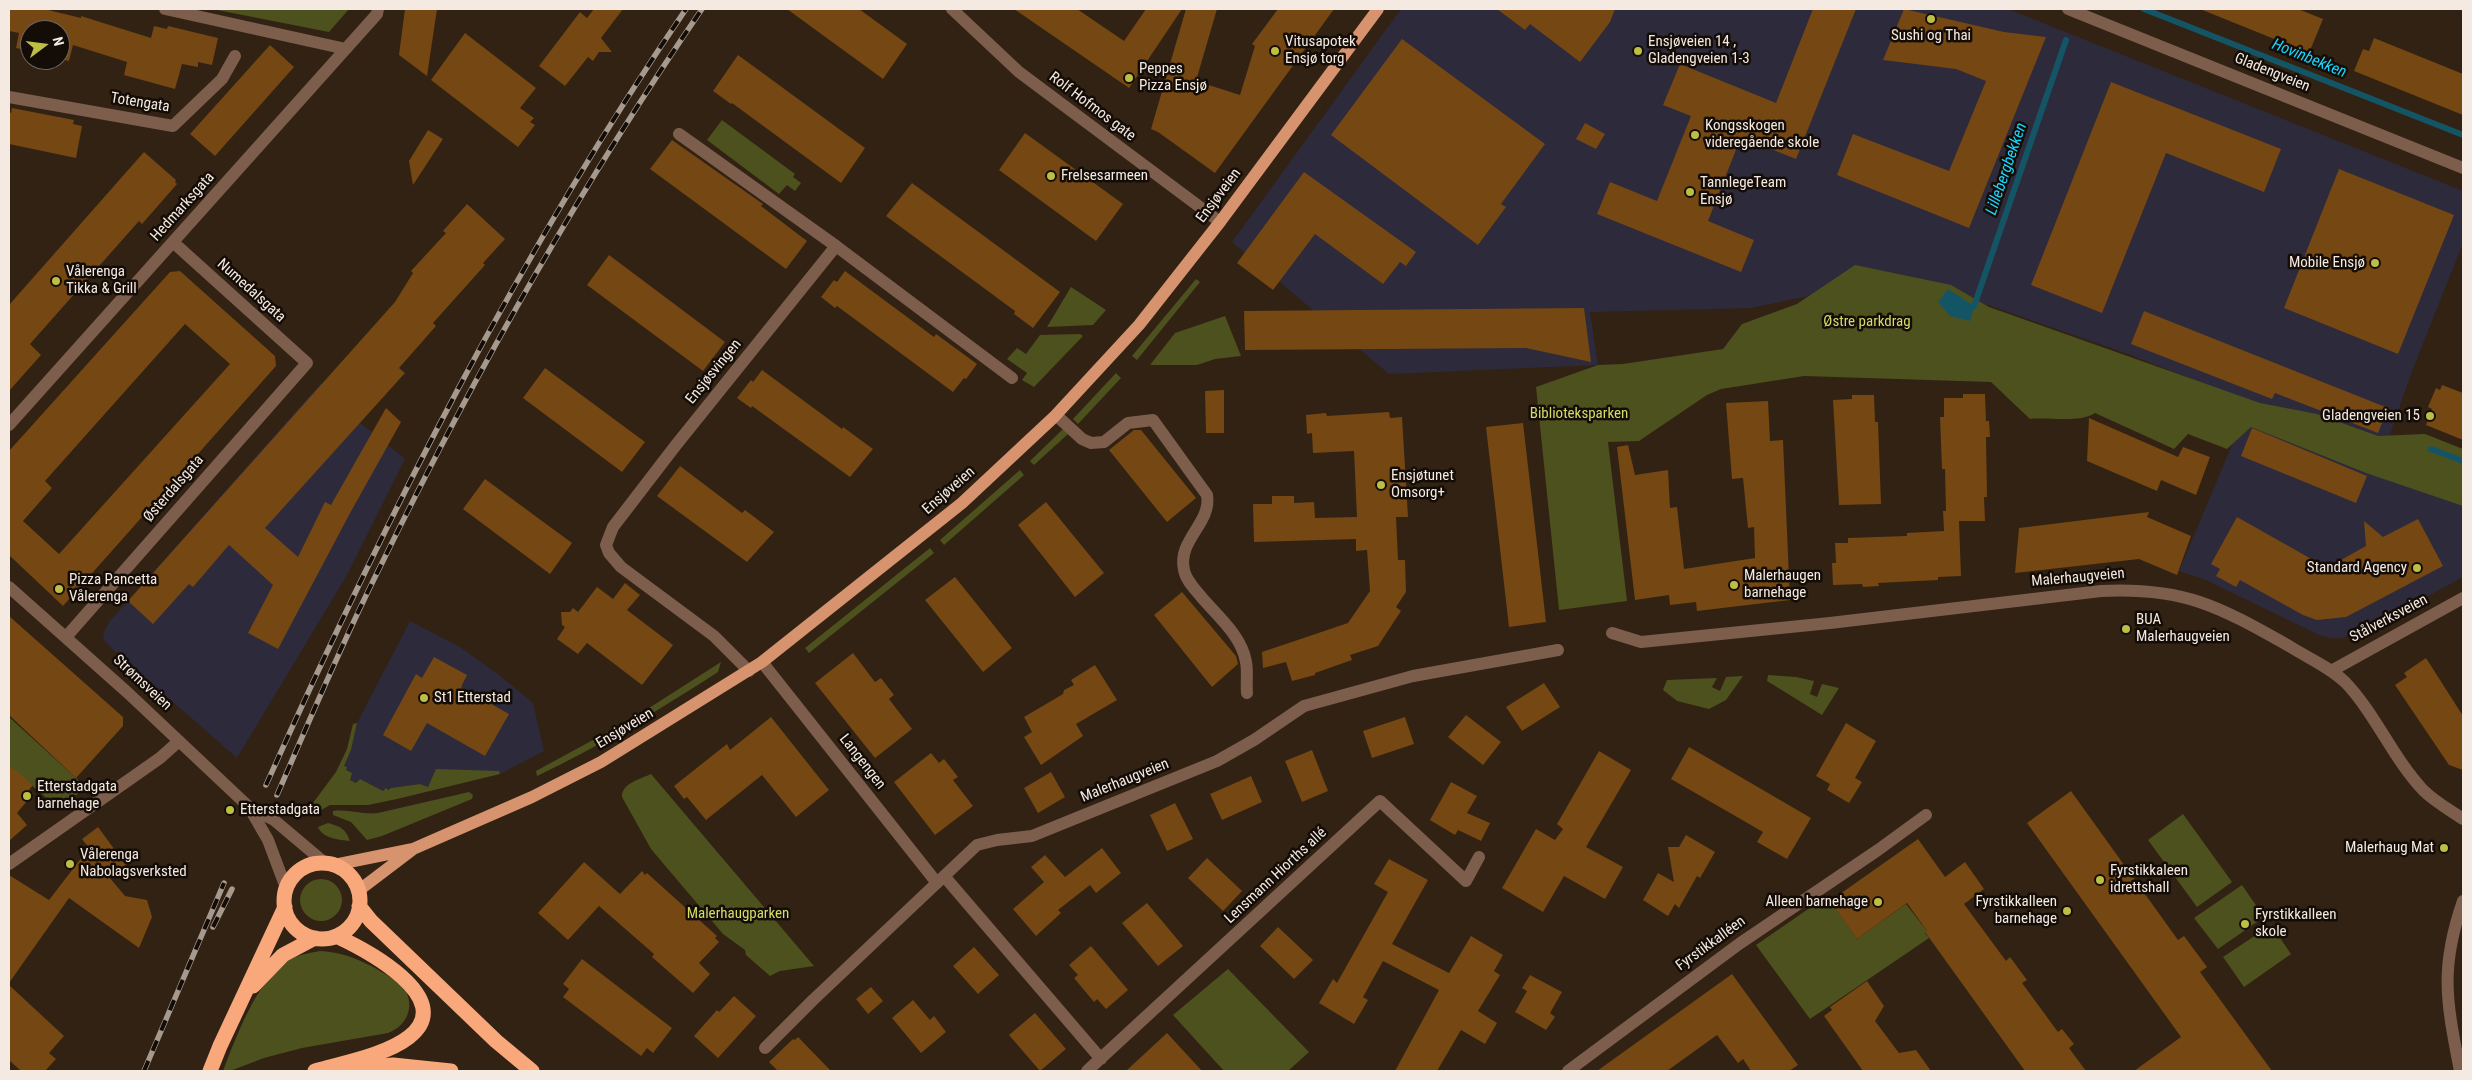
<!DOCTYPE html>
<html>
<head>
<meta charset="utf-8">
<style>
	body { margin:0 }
	#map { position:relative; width:2472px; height:1080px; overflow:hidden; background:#312213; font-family:"Roboto Condensed",sans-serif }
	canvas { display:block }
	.frame { position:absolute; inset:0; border:10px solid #f5eae1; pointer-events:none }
	.north { position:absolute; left:20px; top:20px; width:50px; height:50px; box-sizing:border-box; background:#140d07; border:1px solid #6e655e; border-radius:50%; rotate:75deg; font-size:14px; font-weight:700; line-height:20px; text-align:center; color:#f5eae1 }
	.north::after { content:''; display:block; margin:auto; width:18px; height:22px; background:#bcbf44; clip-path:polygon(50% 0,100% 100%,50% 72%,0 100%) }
</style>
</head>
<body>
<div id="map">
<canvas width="2472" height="1080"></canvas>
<div class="frame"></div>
<div class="north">N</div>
</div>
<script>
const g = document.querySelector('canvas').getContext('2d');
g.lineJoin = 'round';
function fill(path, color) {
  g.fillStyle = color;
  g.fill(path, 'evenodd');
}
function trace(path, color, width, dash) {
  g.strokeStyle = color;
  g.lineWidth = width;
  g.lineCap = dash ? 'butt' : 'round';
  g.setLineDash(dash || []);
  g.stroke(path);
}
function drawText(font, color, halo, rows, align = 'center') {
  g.font = font + ' "Roboto Condensed",sans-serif';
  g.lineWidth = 5;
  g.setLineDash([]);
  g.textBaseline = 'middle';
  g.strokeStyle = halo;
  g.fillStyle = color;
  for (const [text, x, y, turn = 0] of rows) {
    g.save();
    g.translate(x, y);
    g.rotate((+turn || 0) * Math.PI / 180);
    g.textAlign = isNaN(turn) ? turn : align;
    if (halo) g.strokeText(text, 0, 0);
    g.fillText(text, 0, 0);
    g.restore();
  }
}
fill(new Path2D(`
	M1401 9H2008L2463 191V243L2412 371 2381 460 2463 496V577L2386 619 2343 638H2330L2319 635 2206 580 2179 571 2250 402 2128 354 1985 304 1851 287 1751 308 1590 312 1598 365 1389 374 1232 242Z
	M321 383 359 422 405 459 347 575 237 758 118 654 105 642 103 634 109 622Z
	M410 621 460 647 498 674 533 703 544 751 500 774 498 771 428 787 420 784 391 788 383 791 360 779 357 783 349 780 344 766 351 750 357 723Z`), '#2d2a3b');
fill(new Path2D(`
	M212 9H349L329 32Z
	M722 120 795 174 793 177 801 183 795 191 787 185 779 194 707 140Z
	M1855 265 1951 285 1989 307 2260 403 2317 414 2378 436 2425 434 2463 449V506L2366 473 2251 427 2227 449 2188 434 2174 449 2095 413C2081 423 2049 417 2030 419L1991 382 1804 376 1721 389 1707 395 1639 441 1608 442 1627 601 1559 610 1536 387 1598 365 1623 364 1723 349 1742 324 1797 304Z
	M1196 279 1200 282 1137 360 1132 356Z
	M1071 287 1106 310 1093 325 1047 327Z
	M1225 316 1241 356 1215 359 1197 365H1150L1175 333Z
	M1080 334 1083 336 1034 387 1022 380 1027 373 1007 359 1017 348 1026 354 1040 335Z
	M1116 373 1121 378 1078 424 1073 419Z
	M1063 429 1068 434 1034 465 1030 461Z
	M1020 470 1024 475 944 545 940 540Z
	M930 548 934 553 809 653 805 648Z
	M721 662 718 672C659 710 600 746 537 776L536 771 635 717Z
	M1768 675 1796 677 1814 681 1810 694 1817 697 1822 684 1839 688 1822 715 1767 681Z
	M1743 676 1726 700 1709 709 1677 701 1663 690 1667 680 1717 678 1712 687 1720 691 1726 677Z
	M9 717 87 788 57 807 9 766Z
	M357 723 351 750 344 766 347 767 346 770 352 773 350 780 356 783 360 779 383 791 386 788 388 790 391 788 420 784 428 787 436 769 499 771 500 774 397 799 368 805H330L311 816 304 815 336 772 347 749 353 724Z
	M651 774 814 966 780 971 770 976 746 955 745 950 723 934 651 849 622 797C621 784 640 779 651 774Z
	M469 792 473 795 472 799 382 836 367 840 351 822 333 815V811C349 809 363 815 378 813Z
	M2183 814 2232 882 2197 907 2148 840Z
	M328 823C340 826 346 829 350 841 339 840 322 838 318 827Z
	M300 900a21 21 0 1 1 42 0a21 21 0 1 1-42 0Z
	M2242 885 2264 917 2218 949 2194 918Z
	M1827 896 1857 939 1906 904 1927 931 1925 933 1929 938 1810 1019 1756 945Z
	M2271 925 2291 954 2244 987 2223 957Z
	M320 951C352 953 375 967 401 984 416 1001 410 1025 388 1033L302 1048 264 1058 230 1071H223C236 1037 256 982 287 961 296 955 310 953 320 951Z
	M1228 969 1309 1052 1288 1071H1224L1173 1015Z`), '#4d511d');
fill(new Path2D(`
	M1948 289 1974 306 1970 321 1950 316 1938 302Z`), '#145565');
trace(new Path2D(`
	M2144 9 2463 135
	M1974 306 2066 40
	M2431 449 2463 461`), '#145565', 6);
fill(new Path2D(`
	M9 9H44L81 18V16L151 38 154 26 167 29 168 26 218 38 212 65 198 62V67L182 64 175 89 124 75 127 62 73 45 69 61 60 59V30H30V51L16 48 19 33 9 31Z
	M405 9H437L427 76 399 55Z
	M594 9H623L601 38 612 52H599L593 61 588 57 565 86 539 66 580 12 587 18Z
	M787 9H859L907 44 883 79Z
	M1014 9H1077L1124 41 1146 9H1182L1129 88Z
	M1186 9H1217L1196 81 1240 95 1255 46 1252 44 1278 9H1334L1215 173 1158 132 1151 129Z
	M1497 9H1615L1610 22 1580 62 1530 24 1525 30Z
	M1813 9H1856L1796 159 1741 137 1708 221 1754 240 1741 272 1597 214 1610 182 1657 201 1691 116 1663 105 1680 64 1776 103Z
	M1904 9 2004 32 2046 37 1969 228 1837 175 1853 134 1949 171 1986 81 1956 69 1883 60Z
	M2200 9H2298L2323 19 2309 53Z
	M465 33 536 88 520 108 534 118 530 122 535 125 518 147 431 80Z
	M2374 38 2463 74V115L2354 71 2363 49 2369 51Z
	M1402 39 1545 144 1501 204 1506 207 1478 245 1331 135Z
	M270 45 294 67 215 156 190 134Z
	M738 55 865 148 841 183 732 103 731 104 713 91Z
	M2111 82 2281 149 2264 192 2166 153 2102 313 2031 285Z
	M12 108 74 120 73 124 82 126 76 158 9 144V112L11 113Z
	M1585 123 1605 134 1596 149 1576 139Z
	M428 130 443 139 413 185 409 161Z
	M1025 133 1123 204 1096 241 999 170Z
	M672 140 763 204 761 206 807 241 786 269 650 169Z
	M144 152 176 180 175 182 177 184 142 224 139 221 30 344 41 355 9 391V305Z
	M2339 169 2454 215 2398 354 2284 308Z
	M1304 172 1416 252 1406 266 1400 262 1383 284 1315 234 1273 290 1237 263Z
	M912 183 1060 292 1033 328 1014 314 1015 311 886 216Z
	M467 204 505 239 483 263 485 265 433 323 436 326 399 368 405 373 265 528 298 557 325 502 331 505 386 408 401 422 349 515 278 649 248 633 273 585 229 545 193 587 189 584 153 624 128 601 395 302 413 273 411 271 446 233 443 231Z
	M609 255 725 342 703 371 587 285Z
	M180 271 275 356 276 366 63 606 9 555V451L170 272ZM185 324 230 364 59 554 23 521 52 488 45 481Z
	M845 271 934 337 936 334 977 364 966 379 964 378 953 392 837 306 835 308 821 297 834 280 837 282Z
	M1584 308 1591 362 1526 348 1245 350 1244 311Z
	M2144 311 2388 408 2378 433 2275 393 2272 399 2131 344Z
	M545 368 645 442 622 472 523 398Z
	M762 370 842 429 843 427 873 449 850 477 752 406 751 408 737 398 751 380 753 382Z
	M2442 385 2463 393V440L2426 425 2432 409 2428 407 2436 388 2440 390Z
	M1224 390V433H1206L1205 391Z
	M1963 394H1985L1986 421H1989L1990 437H1986L1987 497H1984L1985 521H1959L1961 576 1938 577V580L1878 583 1879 586 1863 587 1862 584 1833 585 1832 563H1836L1835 543H1848V538L1907 536V533L1944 531 1943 511H1946L1945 469H1942L1940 417H1944V398H1963Z
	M1852 395H1874L1875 422H1878L1881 504 1839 505 1833 400 1852 399Z
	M1768 401 1770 441 1783 440 1790 600 1697 611 1696 602 1670 605 1669 595 1635 600 1617 447 1628 445 1635 475 1668 470 1670 508 1677 507 1684 569 1755 558 1754 527 1748 528 1743 478 1732 479 1726 403Z
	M1389 412 1390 418 1402 417 1408 517H1396L1398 560H1405L1406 592 1396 607 1401 611 1378 646 1350 655 1352 660 1315 673V675L1292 681 1286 662 1263 668 1262 652 1348 623 1370 591 1367 550 1356 551V539L1254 542 1253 504H1272V496H1294V503L1314 502 1315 518 1357 517 1354 451 1313 453 1312 433 1307 434 1306 415 1326 413 1327 416Z
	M2089 418 2178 457 2183 447 2210 457 2196 495 2161 480 2157 491 2087 461Z
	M1523 423 1546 622 1509 627 1486 427Z
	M2252 428 2367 476 2356 503 2241 456Z
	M1134 430H1141L1196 498 1167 522 1109 450Z
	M680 466 742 513 745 510 774 532 747 562 657 496Z
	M485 479 572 543 550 574 463 509Z
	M1046 502 1104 573 1075 597 1018 525Z
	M2149 512 2147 517 2191 536 2177 575 2139 559 2015 573 2019 528Z
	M2237 517 2322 565H2332L2366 546 2364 521 2383 537 2418 519 2443 566 2346 617 2317 620 2303 615 2240 580 2236 587 2216 576 2220 569 2211 564Z
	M955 577 1012 648 983 672 925 600Z
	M625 583 640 595 627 610 673 645 642 685 587 643 578 654 557 639 565 627 562 625 561 612H570L573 608 578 612 597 587 613 599Z
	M1182 592 1236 656 1238 664 1212 687 1154 615Z
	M9 616 123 717V726L76 778 9 715Z
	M853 653 875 682 881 678 894 695 889 699 912 729 875 758 815 683Z
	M434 657 467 675 461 687 509 714 485 756 427 723 411 751 383 735 416 674 422 678Z
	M2426 658 2463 716V770L2449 765 2395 685 2407 677 2404 673Z
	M1095 665 1117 700 1076 724 1083 736 1041 765 1024 737 1032 732 1024 717 1063 694 1064 690 1074 685 1071 680Z
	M1544 683 1560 707 1522 731 1506 707Z
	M1466 715 1501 742 1483 765 1448 737Z
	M771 717 829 790 796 817 762 775 706 820 687 797 684 799 674 786 727 744 730 750Z
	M1405 717 1414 744 1372 758 1363 731Z
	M1846 723 1876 741 1855 778 1862 782 1849 803 1827 790 1830 784 1816 776Z
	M1689 747 1811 818 1787 859 1757 842 1763 832 1671 779Z
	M1312 750 1328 791 1302 802 1285 761Z
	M1599 751 1631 770 1586 847 1623 867 1605 899 1564 876 1543 912 1502 888 1536 829 1555 840 1563 829 1557 824Z
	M931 753 939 763 944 759 958 777 953 780 973 806 935 835 894 782Z
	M9 765 33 785 29 790 33 794 17 813 27 825 9 841Z
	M1051 772 1065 797 1038 813 1024 788Z
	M1251 776 1262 802 1222 820 1210 794Z
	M1451 782 1477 796 1467 813 1490 823 1481 841 1458 830 1455 835 1430 820Z
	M2071 791 2178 940 2184 936 2207 967 2200 972 2272 1071H2134L2181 1037 2027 823Z
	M1175 803 1193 839 1167 851 1150 815Z
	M98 827 126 865 109 877 125 896 147 900 152 917 139 948 69 898 9 983V875L49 900 89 848 82 839Z
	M1686 835 1715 852 1700 878 1697 876 1679 908 1675 904 1668 916 1643 900 1658 873 1674 882 1668 847H1679Z
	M1918 839 1945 877 1965 862 1984 889 1964 904 2006 961 2010 957 2027 980 2022 983 2058 1032 2062 1029 2074 1044 2069 1048 2086 1071H2025L1925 932 1927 931 1907 903 1857 939 1830 901Z
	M1102 848 1121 873 1096 893 1090 885 1058 910 1061 913 1036 936 1013 909 1044 882 1031 867 1045 855 1065 877Z
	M1207 858 1242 891 1223 911 1188 878Z
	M1389 859 1428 880 1392 944 1449 973 1471 936 1503 955 1494 971 1500 975 1478 1011 1497 1023 1485 1044 1461 1030 1437 1071H1395L1439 990 1383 961 1363 997 1368 1000 1354 1024 1319 1003 1333 979 1337 983 1388 892 1374 884Z
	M584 862 620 894 642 871 645 875 647 873 717 936 715 938 719 942 699 963 710 974 693 993 652 957 654 954 599 906 568 940 538 913Z
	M1147 903 1183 946 1158 966 1122 923Z
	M1278 927 1313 960 1294 979 1260 946Z
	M1091 946 1128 990 1106 1009 1097 999 1094 1002 1074 978 1078 975 1069 965Z
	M974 947 999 975 978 994 953 966Z
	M582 959 672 1028 653 1053 647 1048 641 1056 563 997 569 989 563 984Z
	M1732 974 1798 1065 1789 1071H1751L1743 1059 1738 1063 1717 1035 1667 1071H1597Z
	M1530 975 1562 992 1550 1013 1555 1017 1546 1030 1515 1012 1527 991 1522 988Z
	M1867 981 1884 1006 1875 1021 1899 1053 1916 1050 1931 1071H1863L1824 1016 1832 1010 1830 1007Z
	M9 985 64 1036 49 1053 56 1059 45 1071H21L9 1060Z
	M871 987 883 1001 868 1014 856 999Z
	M734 996 756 1016 718 1058 694 1036 717 1010 719 1012Z
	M913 1000 930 1020 934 1016 946 1032 921 1053 892 1018Z
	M1035 1013 1066 1049 1040 1071 1009 1035Z
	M1167 1033 1202 1071H1126Z
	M798 1037 831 1071H778L769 1062 793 1039 795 1040Z`), '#754712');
trace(new Path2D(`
	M165 9 346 49
	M952 9 1019 72 1220 222
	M2068 9 2463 168
	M9 97 173 126 222 79 235 56
	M679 134 836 246
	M1056 415 1082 439 1091 443 1104 442 1128 423 1153 420 1207 495C1212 523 1177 540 1184 570 1186 581 1196 590 1203 599 1219 617 1242 637 1246 662 1248 672 1246 683 1247 693
	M9 425 377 14 378 9
	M9 587 128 693 249 807 274 820 325 863
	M1612 633 1641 642 1830 623 2101 591C2184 587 2218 606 2289 646 2308 658 2330 667 2346 683 2376 715 2393 758 2423 790 2435 802 2450 810 2463 819
	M66 637 307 363 174 243
	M762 662 937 883
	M749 671 714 636 621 567 609 553 606 545 613 527 676 445 836 246 1012 378
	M2331 671 2463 598
	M249 807 268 840 286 888
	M9 864 160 758 179 741
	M944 876 1101 1059
	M765 1048 813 1000 977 845 997 840 1032 836 1217 761 1254 740 1304 706 1413 676 1558 650
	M1087 1071 1380 801 1466 881 1479 857
	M1568 1071 1739 944 1878 850 1926 815
	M2460 1071C2447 1003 2439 970 2463 901`), '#7d5d4b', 12);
trace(new Path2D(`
	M334 865 413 849 532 797 601 762 762 662 962 503 1054 417 1139 325 1220 222 1378 9
	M358 891 412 850`), '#d6936e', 12);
trace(new Path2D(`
	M284 901a38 38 0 1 1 76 0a38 38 0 1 1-76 0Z
	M359 906 371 921 496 1041 532 1071
	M253 986 283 955 315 938
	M343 1070 393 1065 451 1071
	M210 1071 220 1046 285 907
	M315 1071C343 1063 386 1055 409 1037 459 998 364 949 336 936`), '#f9a87b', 15);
const rail = new Path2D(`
	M266 785C387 515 519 254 686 9
	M277 795C310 719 342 643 379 569 474 375 580 187 702 9
	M213 927 232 889
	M144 1071 224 883`);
trace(rail, '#a6998e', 5.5);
trace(rail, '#140d07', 4, [11]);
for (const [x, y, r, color] of [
	[1931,19,5,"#bcbf44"],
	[1275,51,5,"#bcbf44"],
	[1638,51,5,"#bcbf44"],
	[1129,78,5,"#bcbf44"],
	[1695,135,5,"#bcbf44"],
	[1051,176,5,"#bcbf44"],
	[1690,192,5,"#bcbf44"],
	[2375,263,5,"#bcbf44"],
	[56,281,5,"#bcbf44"],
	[2430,416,5,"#bcbf44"],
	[1381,485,5,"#bcbf44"],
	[2417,568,5,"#bcbf44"],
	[1734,585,5,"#bcbf44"],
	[59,589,5,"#bcbf44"],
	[2126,629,5,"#bcbf44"],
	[424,698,5,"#bcbf44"],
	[27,796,5,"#bcbf44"],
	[230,810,5,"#bcbf44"],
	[2444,848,5,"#bcbf44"],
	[70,864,5,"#bcbf44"],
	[2100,880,5,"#bcbf44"],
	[1878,902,5,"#bcbf44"],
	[2067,911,5,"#bcbf44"],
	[2245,924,5,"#bcbf44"]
]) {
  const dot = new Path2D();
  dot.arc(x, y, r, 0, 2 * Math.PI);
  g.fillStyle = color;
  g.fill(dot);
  trace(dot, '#140d07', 2);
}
drawText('15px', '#f5eae1', '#140d07', [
	["Sushi og Thai",1931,36,"center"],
	["Vitusapotek",1285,42],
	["Ensjø torg",1285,59],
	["Ensjøveien 14 ,",1648,42],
	["Gladengveien 1-3",1648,59],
	["Peppes",1139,69],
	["Pizza Ensjø",1139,86],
	["Kongsskogen",1705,126],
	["videregående skole",1705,143],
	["Frelsesarmeen",1061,176],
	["TannlegeTeam",1700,183],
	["Ensjø",1700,200],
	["Mobile Ensjø",2365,263,"right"],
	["Vålerenga",66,272],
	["Tikka & Grill",66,289],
	["Gladengveien 15",2420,416,"right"],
	["Ensjøtunet",1391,476],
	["Omsorg+",1391,493],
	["Standard Agency",2407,568,"right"],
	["Malerhaugen",1744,576],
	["barnehage",1744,593],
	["Pizza Pancetta",69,580],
	["Vålerenga",69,597],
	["BUA",2136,620],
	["Malerhaugveien",2136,637],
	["St1 Etterstad",434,698],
	["Etterstadgata",37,787],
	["barnehage",37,804],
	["Etterstadgata",240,810],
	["Malerhaug Mat",2434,848,"right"],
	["Vålerenga",80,855],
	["Nabolagsverksted",80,872],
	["Fyrstikkaleen",2110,871],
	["idrettshall",2110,888],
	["Alleen barnehage",1868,902,"right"],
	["Fyrstikkalleen",2057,902,"right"],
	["barnehage",2057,919,"right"],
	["Fyrstikkalleen",2255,915],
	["skole",2255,932]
], 'left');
drawText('15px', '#f5eae1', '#140d07', [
	["Gladengveien",2272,73,22],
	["Totengata",140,103,9],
	["Rolf Hofmos gate",1092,107,37],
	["Ensjøveien",1219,196,-53],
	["Hedmarksgata",183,207,-48],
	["Numedalsgata",251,291,42],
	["Ensjøsvingen",714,372,-51],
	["Østerdalsgata",174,489,-49],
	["Ensjøveien",949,491,-41],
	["Malerhaugveien",2078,578,-5],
	["Stålverksveien",2389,619,-28],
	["Strømsveien",142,683,43],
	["Ensjøveien",625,729,-31],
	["Langengen",862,762,52],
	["Malerhaugveien",1125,781,-22],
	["Lensmann Hiorths allé",1276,876,-43],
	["Fyrstikkalléen",1711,944,-36]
]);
drawText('15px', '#d3de68', '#140d07', [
	["Østre parkdrag",1867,322],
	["Biblioteksparken",1579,414],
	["Malerhaugparken",738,914]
]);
drawText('italic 16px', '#1ad5fe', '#140d07', [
	["Hovinbekken",2309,59,22],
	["Lillebergbekken",2007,169,-71]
]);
</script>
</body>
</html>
